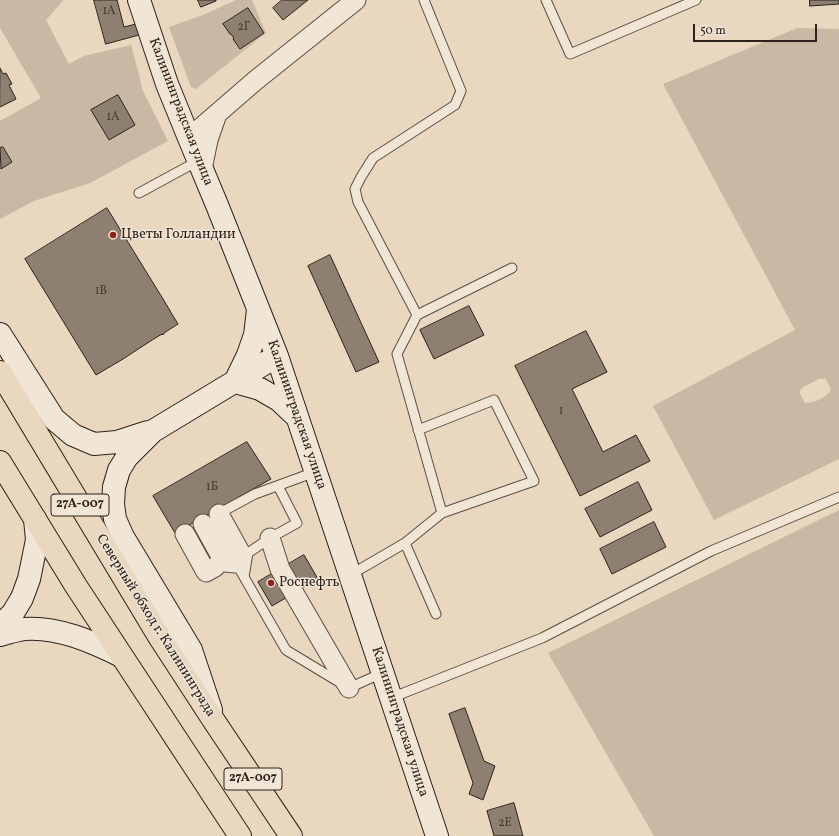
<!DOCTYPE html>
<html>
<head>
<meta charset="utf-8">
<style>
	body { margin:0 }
	#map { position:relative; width:839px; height:836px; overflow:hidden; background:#e9d7bf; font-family:Vollkorn,serif }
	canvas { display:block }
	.scale { position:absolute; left:693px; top:24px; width:124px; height:18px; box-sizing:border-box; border:2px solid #2c211b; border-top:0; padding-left:5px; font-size:12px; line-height:14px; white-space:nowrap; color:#2c211b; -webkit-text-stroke:3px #f1e5d5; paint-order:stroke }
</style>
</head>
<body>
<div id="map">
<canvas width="839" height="836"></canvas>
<div class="scale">50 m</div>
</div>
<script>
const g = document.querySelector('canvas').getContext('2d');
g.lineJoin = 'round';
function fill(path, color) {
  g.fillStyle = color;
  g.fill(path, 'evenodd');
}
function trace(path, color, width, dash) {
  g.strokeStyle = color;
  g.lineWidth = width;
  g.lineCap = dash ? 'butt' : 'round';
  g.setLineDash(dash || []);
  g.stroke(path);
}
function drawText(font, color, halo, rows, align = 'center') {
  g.font = font + ' Vollkorn,serif';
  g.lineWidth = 3;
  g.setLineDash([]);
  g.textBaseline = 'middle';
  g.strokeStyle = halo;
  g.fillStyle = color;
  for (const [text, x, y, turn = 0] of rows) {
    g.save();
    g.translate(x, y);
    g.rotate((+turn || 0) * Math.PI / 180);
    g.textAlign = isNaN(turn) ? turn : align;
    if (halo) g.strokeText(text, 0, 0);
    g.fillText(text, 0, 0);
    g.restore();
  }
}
fill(new Path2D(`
	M0 0H63V1L46 20 69 64 84 56 131 45 140 78 142 89 168 141 90 183 34 201 0 219V121L41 98 0 28Z
	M236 0H252L266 33 196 89 191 87 169 27 203 15Z
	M797 28 839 29V459L714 520 653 406 795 330 663 84ZM819 379H826L831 390C825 398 815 403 805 403L799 392 803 387Z
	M839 510V836H654L548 653Z`), '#c9b8a3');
const building = new Path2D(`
	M94 0H117L124 27 136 24 139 35 106 44Z
	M198 0H216V1L201 7Z
	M282 0H308L283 20 273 8Z
	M810 0H839V4L810 6Z
	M248 8 264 33 240 49 233 39 234 38 231 34H230L223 24Z
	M0 68 3 74 6 73 12 84 9 85 16 99 0 107Z
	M118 95 135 125 109 140 91 110Z
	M3 147 12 162 1 169 0 148Z
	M107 208 163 299 169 309 170 310V311L178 324 164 333 163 335 162 334 152 340 123 359 96 375 25 259Z
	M330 255 379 362 356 372 308 266Z
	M469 306 484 335 434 359 420 330Z
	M586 331 607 372 572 389 603 452 636 435 650 461 580 496 515 366Z
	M247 442 271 479 175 533 153 496Z
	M638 482 652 510 600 537 585 509Z
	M654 522 666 547 612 574 600 549Z
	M304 555 318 579 272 606 258 582Z
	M465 708 484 761 495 766 483 800 469 794 473 783 449 714Z
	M514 803 523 836H494L487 811Z`);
fill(building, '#8e8070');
trace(building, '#2c211b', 1);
const lane = new Path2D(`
	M546 0 570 54 696 0
	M139 193 198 161
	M417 315 512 268
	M418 430 494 400 534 481 442 513
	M218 514 255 494 315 472
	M405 543 436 614
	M236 563 286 650 349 688 382 673
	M350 575 405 543 442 513 397 354 417 315 358 202 355 189 361 177 373 158 455 105 461 91 424 0
	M244 577 248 553 270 538 297 523 278 486
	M391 698 542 638 711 551 839 497`);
const street = new Path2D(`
	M189 138 256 80 356 0
	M202 169 208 140 217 114
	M219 514 240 552 236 563
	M203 524 224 562 236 563
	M185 534 206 572 215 567
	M270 538 280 569 349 688`);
const secondary = new Path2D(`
	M139 0 167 84 189 138 217 205 277 356 437 836
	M258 310 255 335 248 355 235 382 260 389 279 400 297 417
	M0 334 54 419 73 435 94 444 117 442 148 432
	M0 626 13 613 22 598 29 579 37 540 35 519
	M0 635C8 633 16 630 24 629 57 626 93 642 121 656
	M211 710 191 650 123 537 115 519 113 504 114 487 119 470 127 457 153 431 277 356`);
const highway = new Path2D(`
	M0 372 160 638 214 721 291 836
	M0 462 76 586 240 836`);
trace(lane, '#5b4e44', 11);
trace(street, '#5b4e44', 21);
trace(secondary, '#2c211b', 24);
trace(highway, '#2c211b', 24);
trace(lane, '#f1e5d5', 9);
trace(street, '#f1e5d5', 19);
trace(secondary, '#f1e5d5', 22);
trace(highway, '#e9d7bf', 22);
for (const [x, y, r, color] of [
	[113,235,4,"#8f2418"],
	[271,583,4,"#8f2418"]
]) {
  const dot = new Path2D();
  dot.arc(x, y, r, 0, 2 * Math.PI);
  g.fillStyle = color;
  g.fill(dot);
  trace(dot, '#f1e5d5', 1.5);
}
drawText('12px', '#443930', null, [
	["1А",109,12],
	["2Г",244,28],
	["1А",113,118],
	["1В",101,292],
	["1",561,412],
	["1Б",212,488],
	["2Е",505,824]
]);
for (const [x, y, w] of [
	[80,505,58],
	[253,779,58]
]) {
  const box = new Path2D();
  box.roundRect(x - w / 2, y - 11, w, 22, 3);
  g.fillStyle = '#f1e5d5';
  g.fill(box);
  trace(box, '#2c211b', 1);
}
drawText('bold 13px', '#2c211b', null, [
	["27А-007",80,505],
	["27А-007",253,779]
]);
drawText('14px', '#2c211b', '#f1e5d5', [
	["Калининградская улица",180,112,69],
	["Калининградская улица",296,415,71],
	["Северный обход г. Калининграда",155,626,58],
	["Калининградская улица",399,722,72]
]);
drawText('14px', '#2c211b', '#f1e5d5', [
	["Цветы Голландии",121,235],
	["Роснефть",279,583]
], 'left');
</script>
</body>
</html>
